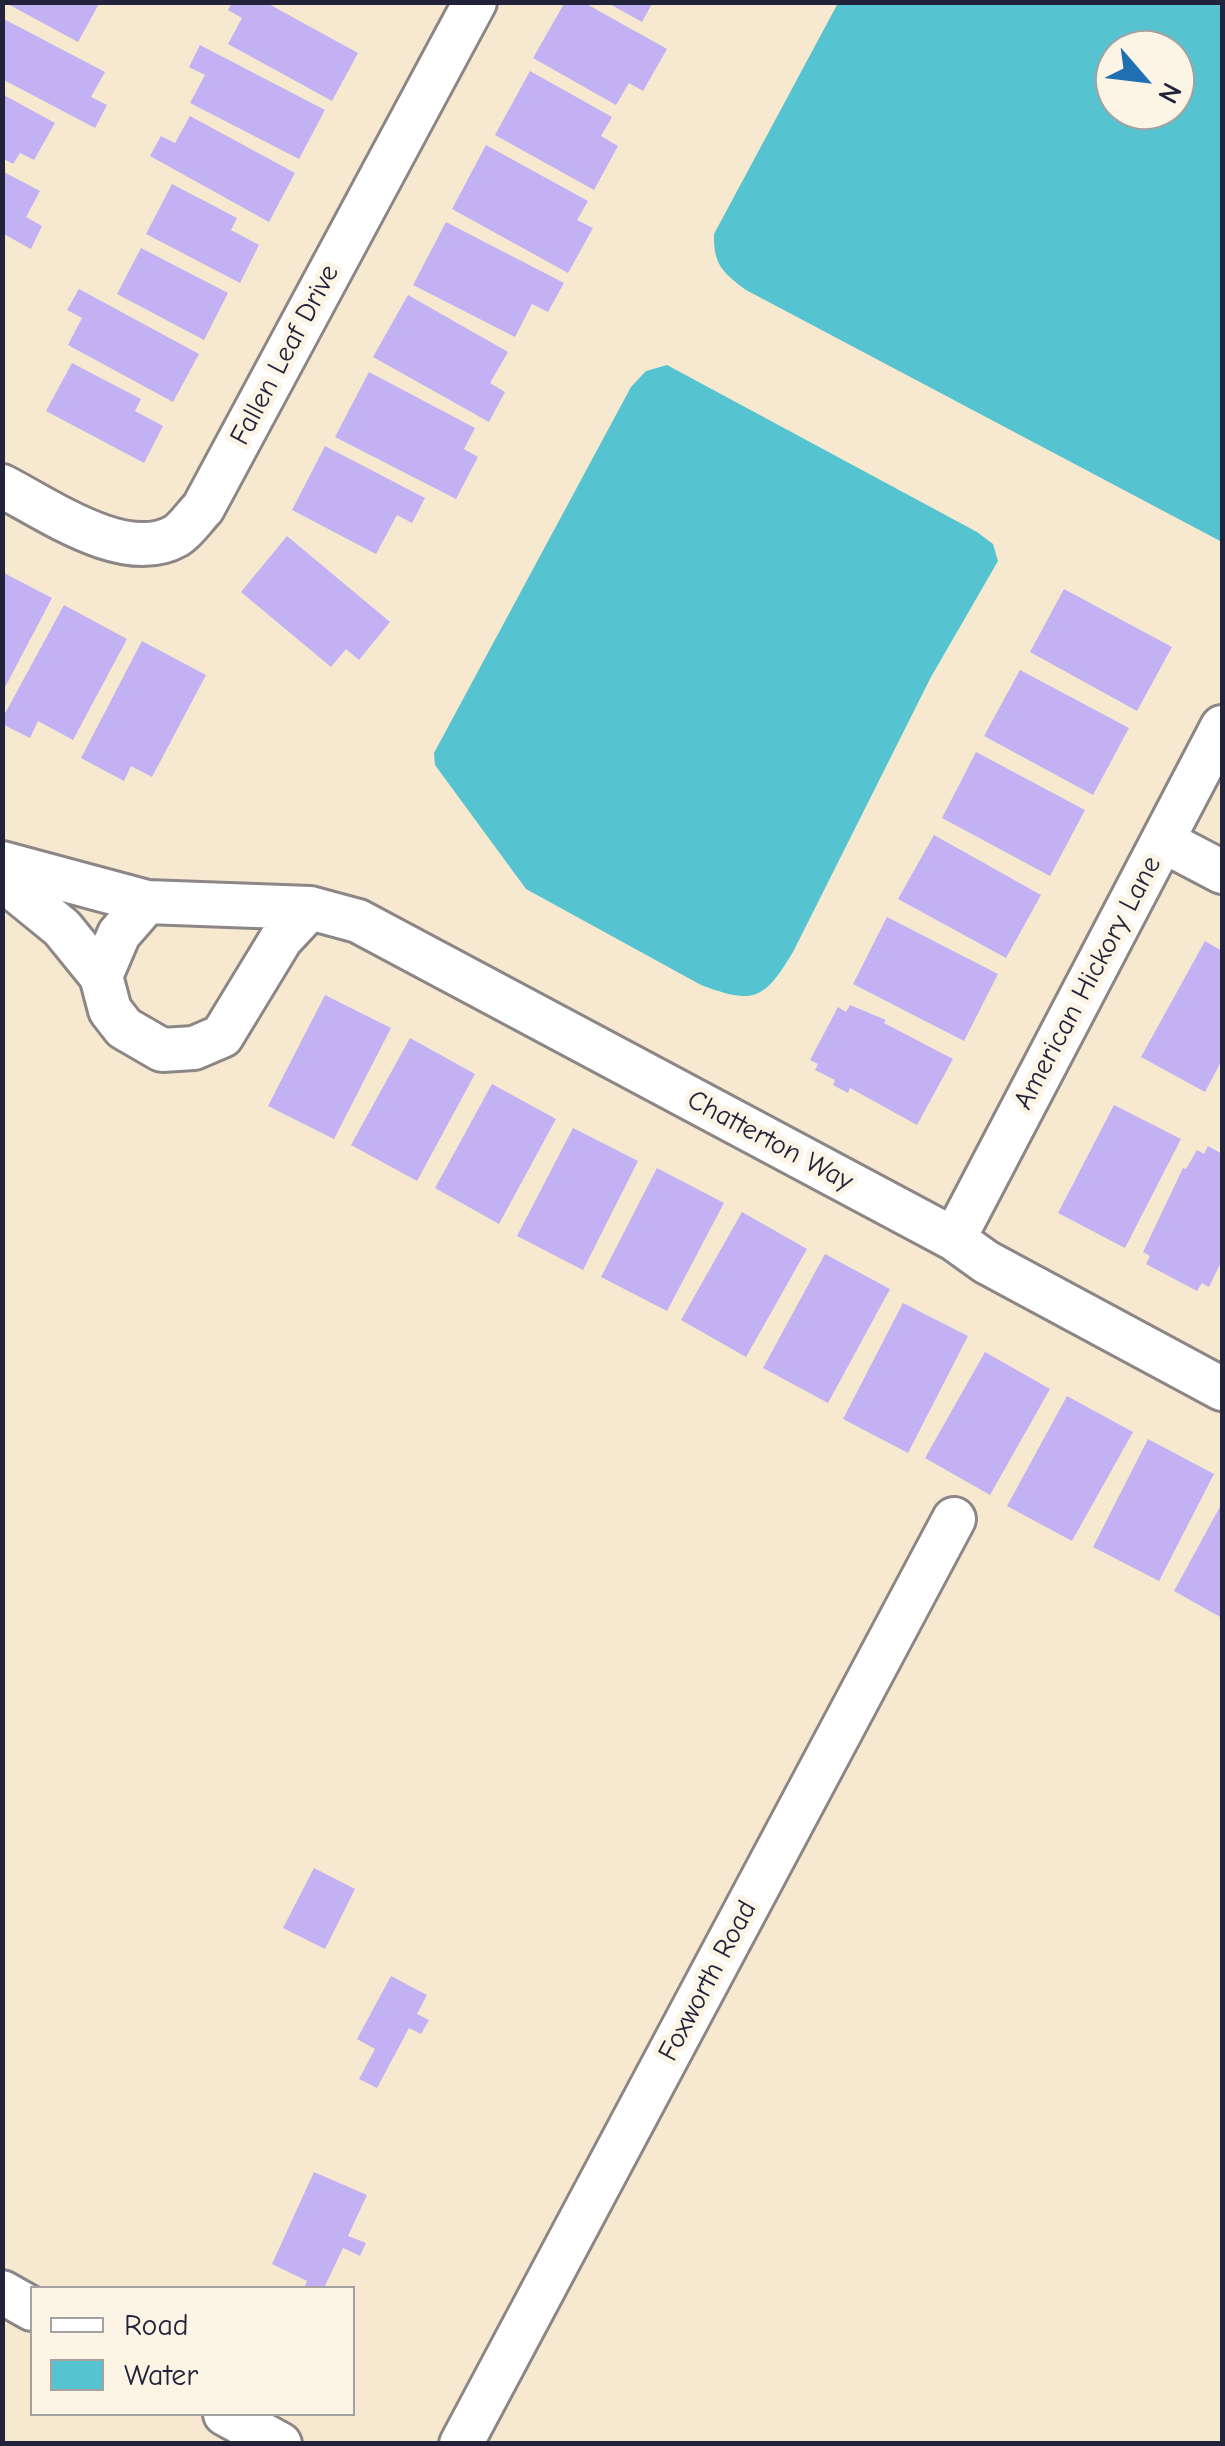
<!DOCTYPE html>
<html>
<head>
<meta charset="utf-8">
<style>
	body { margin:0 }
	#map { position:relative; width:1225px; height:2446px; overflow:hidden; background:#f6e9d0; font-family:"Comic Neue",sans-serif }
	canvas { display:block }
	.frame { position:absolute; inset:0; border:5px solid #22223b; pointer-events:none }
	.legend { position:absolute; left:30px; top:2286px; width:325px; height:130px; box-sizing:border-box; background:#fcf5e5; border:2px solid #a5a1a1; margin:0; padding:12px 18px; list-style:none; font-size:30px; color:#22223b }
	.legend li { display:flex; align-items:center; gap:20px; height:50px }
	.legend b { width:50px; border:2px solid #a5a1a1 }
	.north { position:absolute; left:1095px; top:30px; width:100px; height:100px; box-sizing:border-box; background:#fcf5e5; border:2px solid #a5a1a1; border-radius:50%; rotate:118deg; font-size:28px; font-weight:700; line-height:40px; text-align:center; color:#22223b }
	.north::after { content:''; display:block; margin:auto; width:35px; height:45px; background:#1f6fb2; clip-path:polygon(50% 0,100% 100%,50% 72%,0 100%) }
</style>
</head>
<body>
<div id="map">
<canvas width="1225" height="2446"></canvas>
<div class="frame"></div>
<ul class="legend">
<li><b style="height:12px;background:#fff"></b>Road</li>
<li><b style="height:28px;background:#56c3d0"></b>Water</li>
</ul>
<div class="north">N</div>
</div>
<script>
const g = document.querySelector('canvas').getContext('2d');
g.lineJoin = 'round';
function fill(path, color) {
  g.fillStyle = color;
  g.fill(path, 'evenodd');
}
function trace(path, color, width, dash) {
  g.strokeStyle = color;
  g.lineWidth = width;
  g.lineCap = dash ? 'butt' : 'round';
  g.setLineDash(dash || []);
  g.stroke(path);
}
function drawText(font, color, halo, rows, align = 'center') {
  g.font = font + ' "Comic Neue",sans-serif';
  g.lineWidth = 10;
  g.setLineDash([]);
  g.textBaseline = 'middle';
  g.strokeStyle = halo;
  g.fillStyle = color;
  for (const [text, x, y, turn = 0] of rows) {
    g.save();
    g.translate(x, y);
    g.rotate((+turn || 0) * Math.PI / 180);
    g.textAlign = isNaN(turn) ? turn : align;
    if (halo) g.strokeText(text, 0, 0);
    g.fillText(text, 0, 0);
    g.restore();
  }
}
fill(new Path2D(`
	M838 3H1222V542L746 290C723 273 713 264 714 234ZM1115 50H1175V110H1115Z
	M667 365 977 532 993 544 998 561 931 677 793 952C764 1000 754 1005 701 985L526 889 435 765 434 753 631 387 646 371Z`), '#56c3d0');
fill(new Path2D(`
	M4 2H100L78 42Z
	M232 2H265L358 53 332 101 228 44 242 18 228 10Z
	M565 2H583L667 49 643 91 629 83 616 105 533 58Z
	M606 2H653L642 22Z
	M2 18 105 72 91 97 107 105 95 128 2 79Z
	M200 45 325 110 299 159 190 103 205 75 189 67Z
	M530 71 612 117 601 136 618 146 594 190 495 135Z
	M2 94 55 123 34 160 20 153 13 164 2 158Z
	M190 116 295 173 269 222 150 156 161 136 175 143Z
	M486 145 588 201 577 220 593 228 568 273 452 209Z
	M2 171 40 191 26 217 42 226 31 249 2 233Z
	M172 184 237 218 231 230 259 245 240 283 146 234Z
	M446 222 564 283 548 312 532 304 515 337 413 285Z
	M141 248 228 293 204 340 117 294Z
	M79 289 199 354 173 402 68 345 82 318 67 310Z
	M408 295 508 352 490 383 505 392 489 422 373 357Z
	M72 363 141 399 135 411 163 426 144 463 46 411Z
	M369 372 475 428 464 449 478 457 456 499 335 437Z
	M325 446 425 498 412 523 397 515 376 554 292 510Z
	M287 536 390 622 359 660 346 649 331 667 241 592Z
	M2 572 52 598 2 693Z
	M1064 589 1172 647 1137 711 1030 652Z
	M64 605 127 639 73 740 38 721 30 738 2 724V719Z
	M142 641 206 675 152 777 131 766 124 781 81 758Z
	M1020 670 1129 728 1093 795 984 736Z
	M976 752 1085 810 1050 876 942 818Z
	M934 835 1041 895 1006 958 898 899Z
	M887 917 998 974 964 1041 853 984Z
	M1205 941 1222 951V1060L1205 1092 1141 1057Z
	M325 995 391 1028 334 1139 268 1106Z
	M850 1005 886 1020 884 1023 953 1059 917 1125 850 1088 848 1093 833 1085 835 1080 815 1070 818 1064 810 1060 838 1007 846 1012Z
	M410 1038 475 1074 417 1181 351 1145Z
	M492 1084 556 1119 499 1224 435 1188Z
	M1114 1105 1181 1139 1125 1248 1058 1213Z
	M573 1128 638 1161 583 1270 517 1236Z
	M1208 1146 1222 1154V1260L1209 1287 1202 1283 1197 1291 1146 1264 1150 1256 1143 1252 1183 1168 1186 1169 1197 1150 1204 1154Z
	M657 1168 724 1203 667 1311 601 1277Z
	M742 1212 807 1249 746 1357 681 1320Z
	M825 1254 890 1289 828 1403 763 1368Z
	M903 1303 968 1336 908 1453 843 1419Z
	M985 1352 1050 1389 990 1495 925 1458Z
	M1067 1396 1133 1432 1072 1541 1007 1506Z
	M1148 1439 1214 1474 1159 1581 1093 1547Z
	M1222 1503V1618L1174 1591Z
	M314 1868 355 1889 325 1949 283 1928Z
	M391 1976 427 1995 417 2014 429 2020 421 2034 409 2028 377 2088 359 2079 375 2049 357 2039Z
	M314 2172 367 2195 348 2236 366 2243 360 2256 343 2248 324 2288H304L307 2281 272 2264Z`), '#c2b2f3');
const minor = new Path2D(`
	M2 486C47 509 125 565 176 536 186 530 195 516 203 508L475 2
	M1163 841 1222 872
	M2 863 147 902 310 908 358 921 954 1239 986 1262 1222 1389
	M2 879 62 928 101 976 119 934 147 902
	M101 976 110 1010 124 1028 162 1050 194 1048 222 1036 281 939 310 908
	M954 1239 1222 727
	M2 2292 32 2309
	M225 2414 280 2444
	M461 2444 954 1519`);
trace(minor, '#8c8686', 48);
trace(minor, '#fff', 42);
drawText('28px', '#22223b', '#fcf5e5', [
	["Fallen Leaf Drive",285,355,-62],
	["American Hickory Lane",1088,983,-62],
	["Chatterton Way",770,1141,28],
	["Foxworth Road",708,1981,-62]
]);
</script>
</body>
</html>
